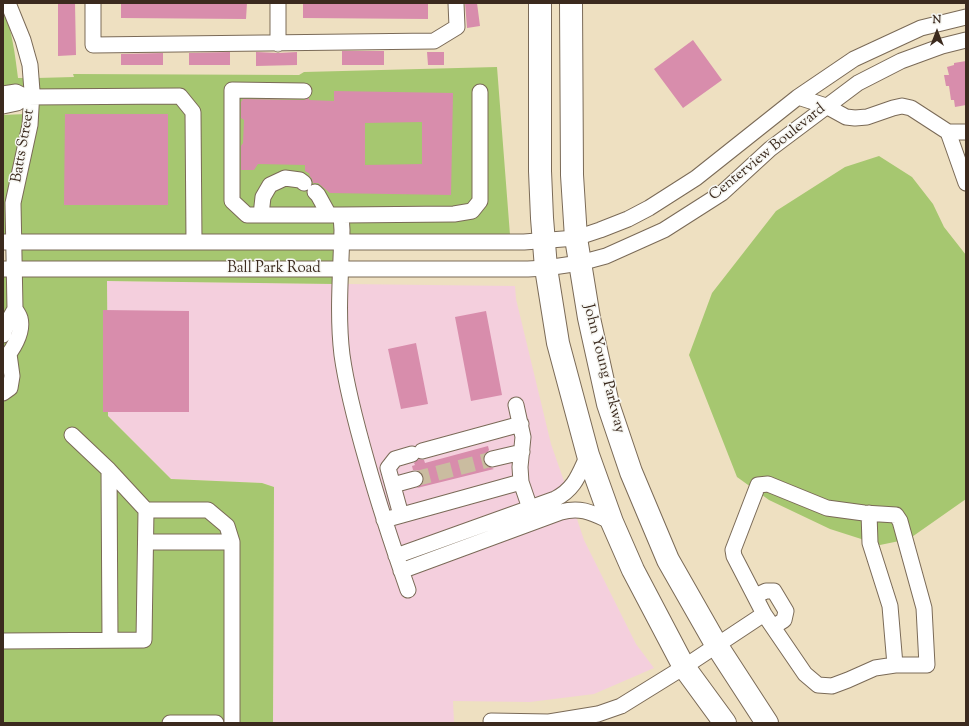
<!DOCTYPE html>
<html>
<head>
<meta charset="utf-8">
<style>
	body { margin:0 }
	#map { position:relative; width:969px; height:726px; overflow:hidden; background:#eee0c1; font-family:"Sorts Mill Goudy",serif }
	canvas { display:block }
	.frame { position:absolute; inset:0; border:4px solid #3b2a1e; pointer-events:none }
	.north { position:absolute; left:917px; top:12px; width:40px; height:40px; -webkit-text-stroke:3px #f6f6f2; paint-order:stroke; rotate:0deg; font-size:11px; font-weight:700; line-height:16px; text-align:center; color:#3b2a1e }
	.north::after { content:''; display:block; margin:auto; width:14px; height:18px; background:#3b2a1e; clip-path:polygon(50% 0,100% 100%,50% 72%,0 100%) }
</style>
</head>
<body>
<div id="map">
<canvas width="969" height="726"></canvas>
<div class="frame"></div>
<div class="north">N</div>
</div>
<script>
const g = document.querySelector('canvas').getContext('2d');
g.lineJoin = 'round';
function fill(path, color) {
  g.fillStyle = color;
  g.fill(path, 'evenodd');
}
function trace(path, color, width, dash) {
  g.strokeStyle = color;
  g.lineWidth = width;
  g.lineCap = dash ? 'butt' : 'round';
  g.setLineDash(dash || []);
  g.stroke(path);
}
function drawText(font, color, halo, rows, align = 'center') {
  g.font = font + ' "Sorts Mill Goudy",serif';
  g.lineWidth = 3;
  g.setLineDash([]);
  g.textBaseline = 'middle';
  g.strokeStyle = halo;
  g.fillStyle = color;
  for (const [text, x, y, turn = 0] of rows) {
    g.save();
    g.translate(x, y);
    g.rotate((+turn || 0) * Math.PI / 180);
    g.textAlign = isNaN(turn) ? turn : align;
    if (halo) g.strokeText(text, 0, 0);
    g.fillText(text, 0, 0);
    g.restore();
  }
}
fill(new Path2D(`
	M107 281 334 284 378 522 404 598 416 593 409 575 563 518 576 516 584 540 636 644 654 668 594 694 530 702 453 701 454 723H273L274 487 262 483 171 479 108 416Z
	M346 284 515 286 516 299 551 444 565 484 553 492 400 548 366 438 348 355 346 330Z`), '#f4cfdd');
fill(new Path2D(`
	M3 7C12 30 15 54 18 78H25L26 88 15 87 3 90Z
	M497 67 510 235H20L19 204 37 78 74 77 73 74 299 75 304 72Z
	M26 114 8 235H3V115Z
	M879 156 912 177 933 204 944 227 966 255V499L909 539 880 545 830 529 769 500 737 477 689 355 712 293 776 211 845 167Z
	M21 249H335V262H21Z
	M3 276H334V284L107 281 108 416 171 479 262 483 274 487 273 723H3Z`), '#a6c770');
fill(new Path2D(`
	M58 3H75L76 55 58 56Z
	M121 3H247L246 19 121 18Z
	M303 3H428V19L303 18Z
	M465 3H477L480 26 467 28Z
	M693 40 722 80 683 108 654 69Z
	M342 51H384V65H342Z
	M230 52V65H189V53Z
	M256 52 278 53 297 52V65L256 66Z
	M427 52H444V65H428Z
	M163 53V65H121V54Z
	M966 61V105L955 107 954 100H951L949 86H946L944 75H949L947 67 954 65V63Z
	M334 91 453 93 451 195 330 193 318 183H313L312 179 309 175 310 174 305 171V165L258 164 254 170H241V146L243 143 244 120 241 118V102L243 99 304 100 309 98V100L334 101ZM422 122V164L365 165V123Z
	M65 114H168V205H64Z
	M103 310 189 311V412H103Z
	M486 311 502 395 471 401 455 317Z
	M416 343 428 404 401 409 388 349Z
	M488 446 489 450 484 456 483 461 486 465 494 469 417 488 424 482V477L421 472 417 470H413L412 466 415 465 414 463 419 459 424 460 425 463Z`), '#d88dac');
trace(new Path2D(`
	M415 479 492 459`), '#cabca0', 15, [15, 8]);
const minor = new Path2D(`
	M93 3V45L434 41 457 27 456 3
	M278 3V44
	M304 91 232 90V201L247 215H341L342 230C341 272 337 314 342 355 347 391 357 427 367 462 379 505 393 547 408 590
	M3 94 16 92 26 97 180 96 193 112 194 242
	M798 97 826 106 846 117 855 118 867 117 893 108 902 106 911 108 948 132H966
	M3 106 17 103 26 97
	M948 132 966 183
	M315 192 318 195 329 215
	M261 215 263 197 270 185 285 178 300 180 304 183
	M341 215 454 214 472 211 480 201V92
	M3 242H524L576 238 600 230 628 219 649 208 696 178 798 97 854 59 921 28 966 17
	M3 269H528L546 268 580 263 606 256 664 230 722 193 770 149 858 83 901 61 942 46 966 40
	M3 335 7 323 15 309
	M3 361C12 351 24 333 20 318 19 315 17 312 15 309L13 203 30 125 32 91 30 65 23 40 8 3
	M3 393 10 388 12 376 9 354
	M516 405 523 437 520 467 521 482 533 517
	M422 451 521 424
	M492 459 522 452
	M109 470 110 640
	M768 484 827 508 864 513 896 515 900 521 924 608 927 665H895L875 668 848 680 832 686 818 685 805 674 764 614 734 556 733 550 758 485Z
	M393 485 415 479
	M146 510H208L227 526 232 542V723
	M869 513 870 543 890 606 895 665
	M401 515 388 468 395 459 412 454
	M384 520 521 482
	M146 542H232
	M396 556 555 499C575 489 579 474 588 455
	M401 571 561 512C582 506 594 514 612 522
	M755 596 766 591H774L786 611 784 620 773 627
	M3 641 144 640 146 510 109 470 72 435
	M491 721 549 722 598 714 621 706 684 667 764 614
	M170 723H216`);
const highway = new Path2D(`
	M540 3V171L542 218 546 268 558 343 588 455 612 522 633 570 684 667 725 723
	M571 3 572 175 576 238 589 318 608 404 631 472 668 560 717 646 767 723`);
trace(minor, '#7a6a57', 17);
trace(highway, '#7a6a57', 24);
trace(minor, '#fff', 15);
trace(highway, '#fff', 22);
drawText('15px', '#3b2a1e', '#f6f6f2', [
	["Batts Street",24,146,-80],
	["Centerview Boulevard",768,153,-39],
	["Ball Park Road",274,269],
	["John Young Parkway",603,369,76]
]);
</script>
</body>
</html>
